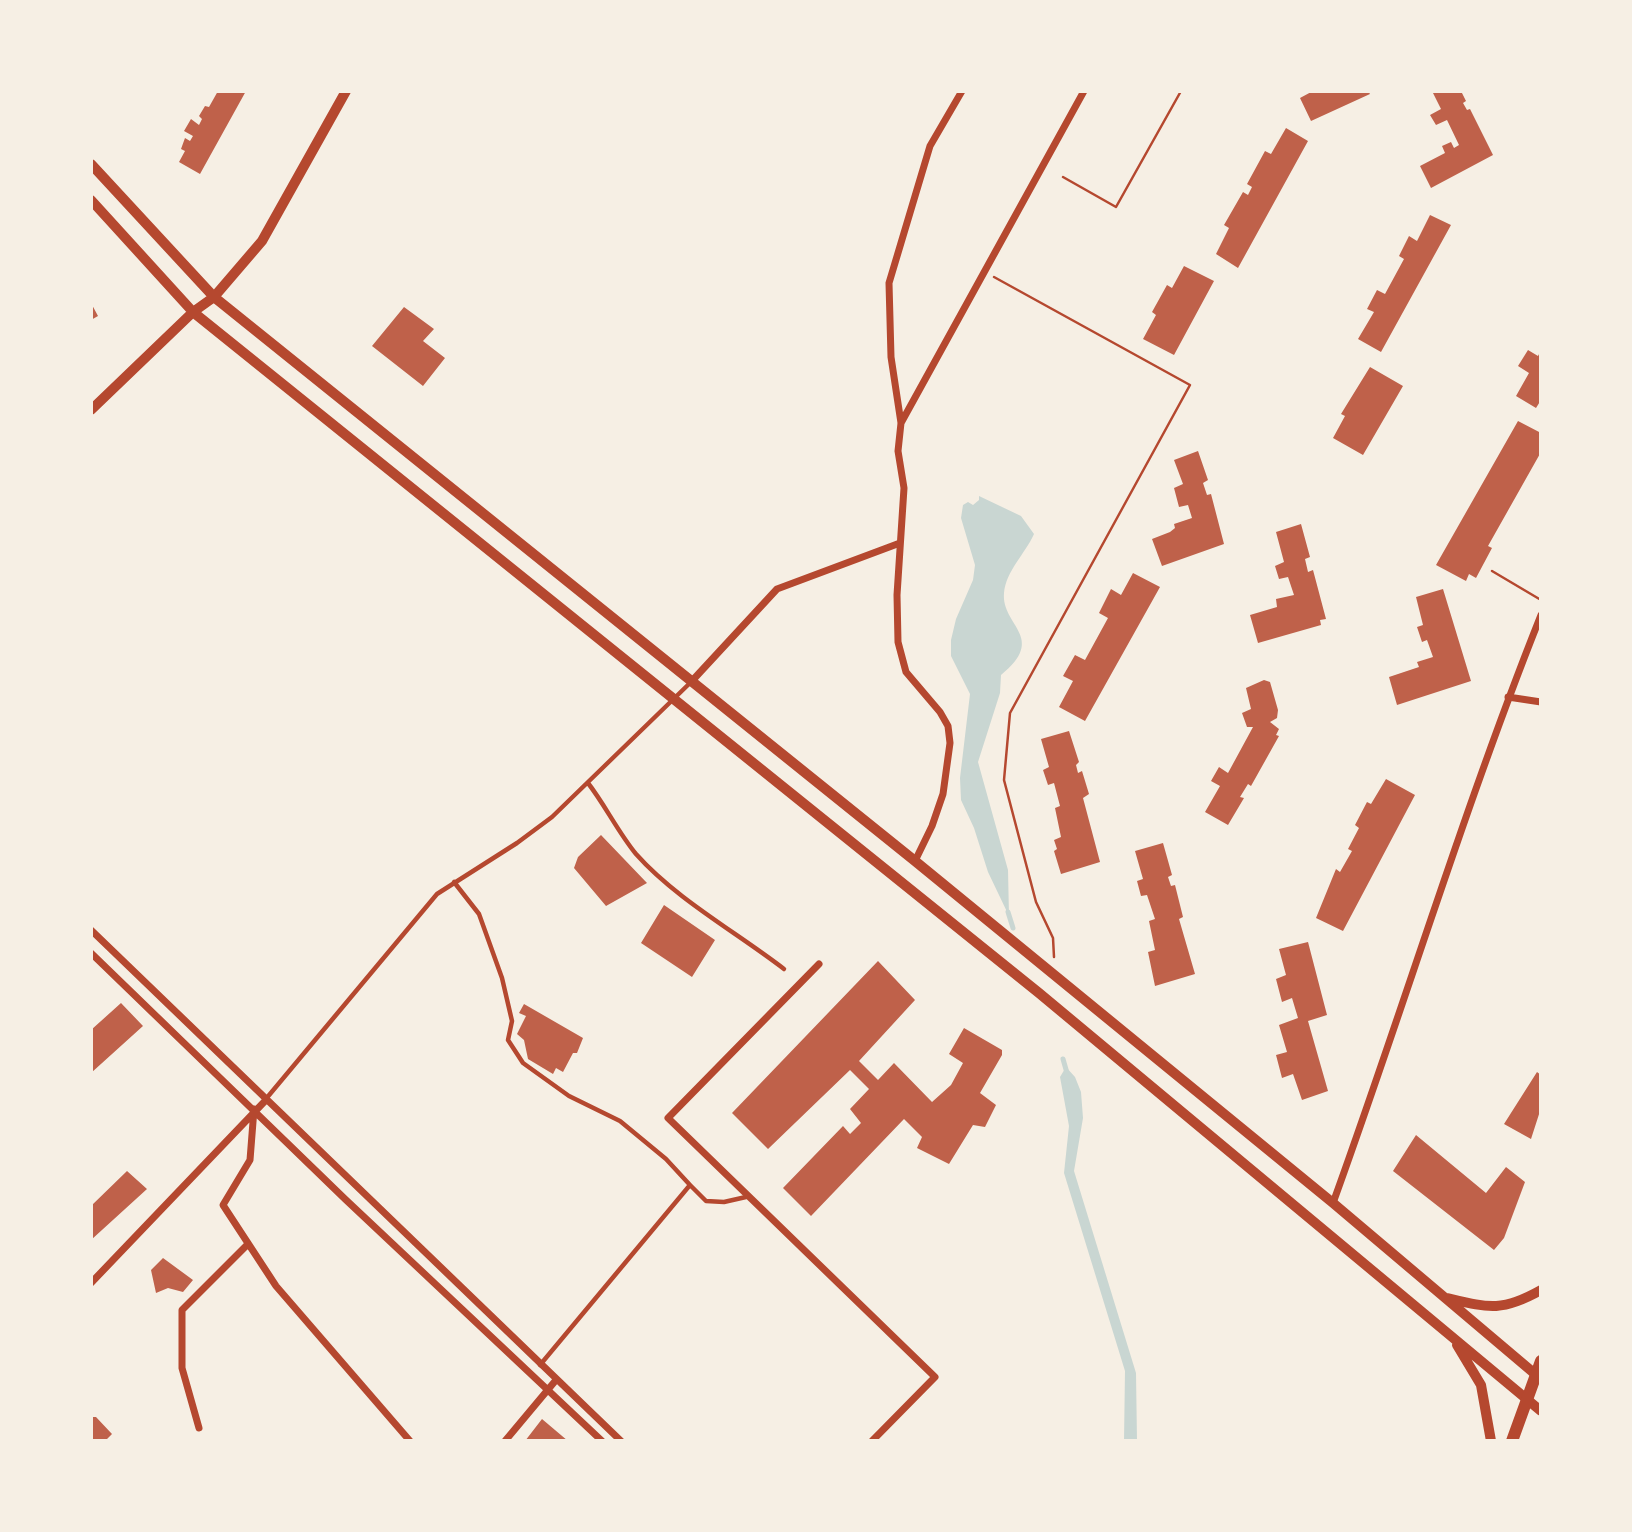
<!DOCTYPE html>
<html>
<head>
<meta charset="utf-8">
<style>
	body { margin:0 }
	#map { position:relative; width:1632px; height:1532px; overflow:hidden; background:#f6efe4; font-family:Overpass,sans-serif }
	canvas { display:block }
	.frame { position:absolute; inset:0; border:93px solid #f6efe4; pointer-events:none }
</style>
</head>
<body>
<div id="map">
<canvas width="1632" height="1532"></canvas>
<div class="frame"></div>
</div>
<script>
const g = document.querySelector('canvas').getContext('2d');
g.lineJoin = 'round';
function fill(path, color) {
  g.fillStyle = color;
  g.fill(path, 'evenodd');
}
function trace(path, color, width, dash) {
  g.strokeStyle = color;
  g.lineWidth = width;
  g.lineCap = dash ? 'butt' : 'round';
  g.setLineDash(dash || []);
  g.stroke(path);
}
fill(new Path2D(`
	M979 496 1021 516 1034 534C1025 554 1006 571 1004 593 1001 626 1048 637 1001 675L1000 693 978 762 1008 870 1009 916 988 872 974 828 961 800 960 778 970 694 951 656V640L956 619 973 580 975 565 961 518 963 505 968 502 973 505 979 500Z
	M1066 1067 1075 1077 1081 1092 1083 1118 1074 1171 1136 1373 1137 1441H1124L1125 1371 1064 1173 1069 1126 1060 1077Z`), '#c9d6d2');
trace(new Path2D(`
	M1008 912 1013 928
	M1063 1059 1067 1073`), '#c9d6d2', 5);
fill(new Path2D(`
	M218 91H246L200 174 179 162 185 151 181 149 185 138 190 141 193 136 184 131 191 119 199 125 202 119 199 116 205 106 209 107Z
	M1313 91H1368L1370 94 1311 121 1300 98Z
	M1432 91H1461L1466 101 1463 103 1467 110 1470 109 1493 155 1431 188 1420 166 1445 153 1442 146 1451 142 1454 148 1459 145 1447 120 1436 125 1430 115 1441 109Z
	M1286 128 1308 141 1238 268 1216 254 1229 228 1224 225 1243 192 1248 195 1252 187 1247 184 1265 151 1271 154Z
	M1430 215 1451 225 1381 352 1358 339 1374 312 1367 309 1377 290 1385 294 1404 259 1399 256 1409 236 1417 241Z
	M1184 266 1214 281 1174 355 1143 339 1156 315 1152 312 1167 285 1172 288Z
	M91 303 98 316 91 320Z
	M404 307 434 329 423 341 445 358 423 386 372 346Z
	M1528 350 1538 356 1541 350V400L1536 408 1516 396 1529 373 1518 366Z
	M1370 367 1403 386 1363 455 1333 438 1345 416 1341 414Z
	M1518 421 1541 433V452L1488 546 1492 548 1476 578 1469 574 1466 581 1436 565Z
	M1198 451 1208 480 1203 483 1207 495 1211 494 1224 544 1162 566 1152 539 1170 532 1175 528 1174 524 1192 518 1188 505 1179 507 1174 488 1183 484 1174 460Z
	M1301 524 1310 557 1305 559 1308 572 1313 570 1326 619 1320 620 1321 625 1258 643 1250 615 1277 607 1276 599 1294 595 1288 577 1279 579 1275 566 1284 562 1276 532Z
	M1133 573 1160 587 1085 721 1059 707 1073 681 1063 676 1075 655 1085 660 1108 618 1099 613 1111 589 1121 595Z
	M1443 589 1471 681 1397 705 1389 677 1419 667 1417 662 1433 657 1427 640 1422 642 1417 627 1423 625 1416 597Z
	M1264 680 1270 682 1278 710 1277 718 1270 722 1279 729 1276 735 1279 736 1251 786 1248 784 1240 797 1244 798 1228 825 1205 812 1220 786 1211 781 1219 767 1228 773 1253 727H1247L1242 713 1251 709 1246 688Z
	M1069 731 1079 762 1076 765 1078 773 1082 771 1089 794 1083 798 1100 862 1061 874 1054 851 1057 849 1054 840 1061 837 1055 808 1060 806 1054 783 1048 785 1043 770 1049 767 1041 739Z
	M1386 779 1415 795 1343 931 1316 918 1336 869 1340 872 1352 851 1348 849 1359 828 1355 825 1367 802 1371 804Z
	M601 835 647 883 606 906 574 868 578 857Z
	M1163 843 1172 875 1168 877 1171 886 1175 885 1183 917 1179 919 1195 974 1155 986 1148 952 1155 950 1149 921 1155 919 1147 895 1141 896 1137 881 1143 879 1135 851Z
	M664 905 715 940 692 977 641 943Z
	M1308 942 1327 1015 1308 1021 1328 1091 1302 1100 1293 1074 1282 1078 1276 1055 1287 1052 1279 1025 1298 1018 1292 998 1282 1002 1276 979 1286 975 1279 949Z
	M878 961 915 1000 859 1061 878 1080 894 1063 932 1102 951 1085 963 1063 949 1054 964 1028 1002 1050V1055L980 1093 996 1105 985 1127 973 1125 949 1164 917 1148 922 1137 904 1119 811 1216 783 1188 843 1126 850 1134 861 1123 850 1109 869 1089 850 1070 768 1149 732 1113Z
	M121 1003 143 1026 91 1073V1030Z
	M524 1004 583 1038 577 1053H573L563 1072 556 1068 553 1074 528 1059 524 1040 517 1034 526 1016 519 1013Z
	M1537 1072 1541 1075V1108L1531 1139 1504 1124Z
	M1416 1135 1486 1193 1506 1167 1525 1182 1504 1238 1494 1250 1393 1171Z
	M127 1171 147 1189 91 1240V1206Z
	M163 1258 193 1280 183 1292 168 1288 156 1293 151 1270Z
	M91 1417H96L112 1434 105 1441H91Z
	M542 1419 568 1441H525Z`), '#bf614a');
trace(new Path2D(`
	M1063 177 1116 207 1181 91
	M994 277 1190 385 1010 713 1004 780 1036 902 1053 938 1054 957
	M1492 571 1541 600`), '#b5482f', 2.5);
trace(new Path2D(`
	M588 783C605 805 618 832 636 854 676 899 736 932 784 969
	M454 882 479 914 502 978 512 1021 508 1040 523 1063 569 1096 620 1121 666 1159 690 1185 540 1365
	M265 1100 437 894 517 843 552 817 690 683
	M690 1185 706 1201 724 1202 746 1197`), '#b5482f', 4.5);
trace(new Path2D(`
	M901 423 1084 91
	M691 682 777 589 900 543
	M1508 697 1541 702
	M915 861 932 826 943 794 950 743 948 726 940 712 906 672 898 642 897 595 904 488 898 451 901 423 891 357 889 283 930 146 962 91
	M91 930 621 1441
	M91 953 345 1199 602 1441
	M819 964 668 1118 935 1377 872 1441
	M254 1109 250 1160 223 1205 276 1286 410 1441
	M1333 1203C1404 1007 1464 808 1541 615
	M91 1283 265 1101
	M199 1428 182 1368V1310L248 1244
	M505 1441 556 1380`), '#b5482f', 7);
trace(new Path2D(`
	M91 164 214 297 915 861 1333 1203 1541 1379
	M91 200 193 312 1039 993 1541 1411
	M91 410 193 312 214 297 262 241 346 91
	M1447 1298C1489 1308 1502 1312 1541 1290
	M1457 1345 1481 1385 1491 1441`), '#b5482f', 10);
trace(new Path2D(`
	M1512 1441 1541 1361`), '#b5482f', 12);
</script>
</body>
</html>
